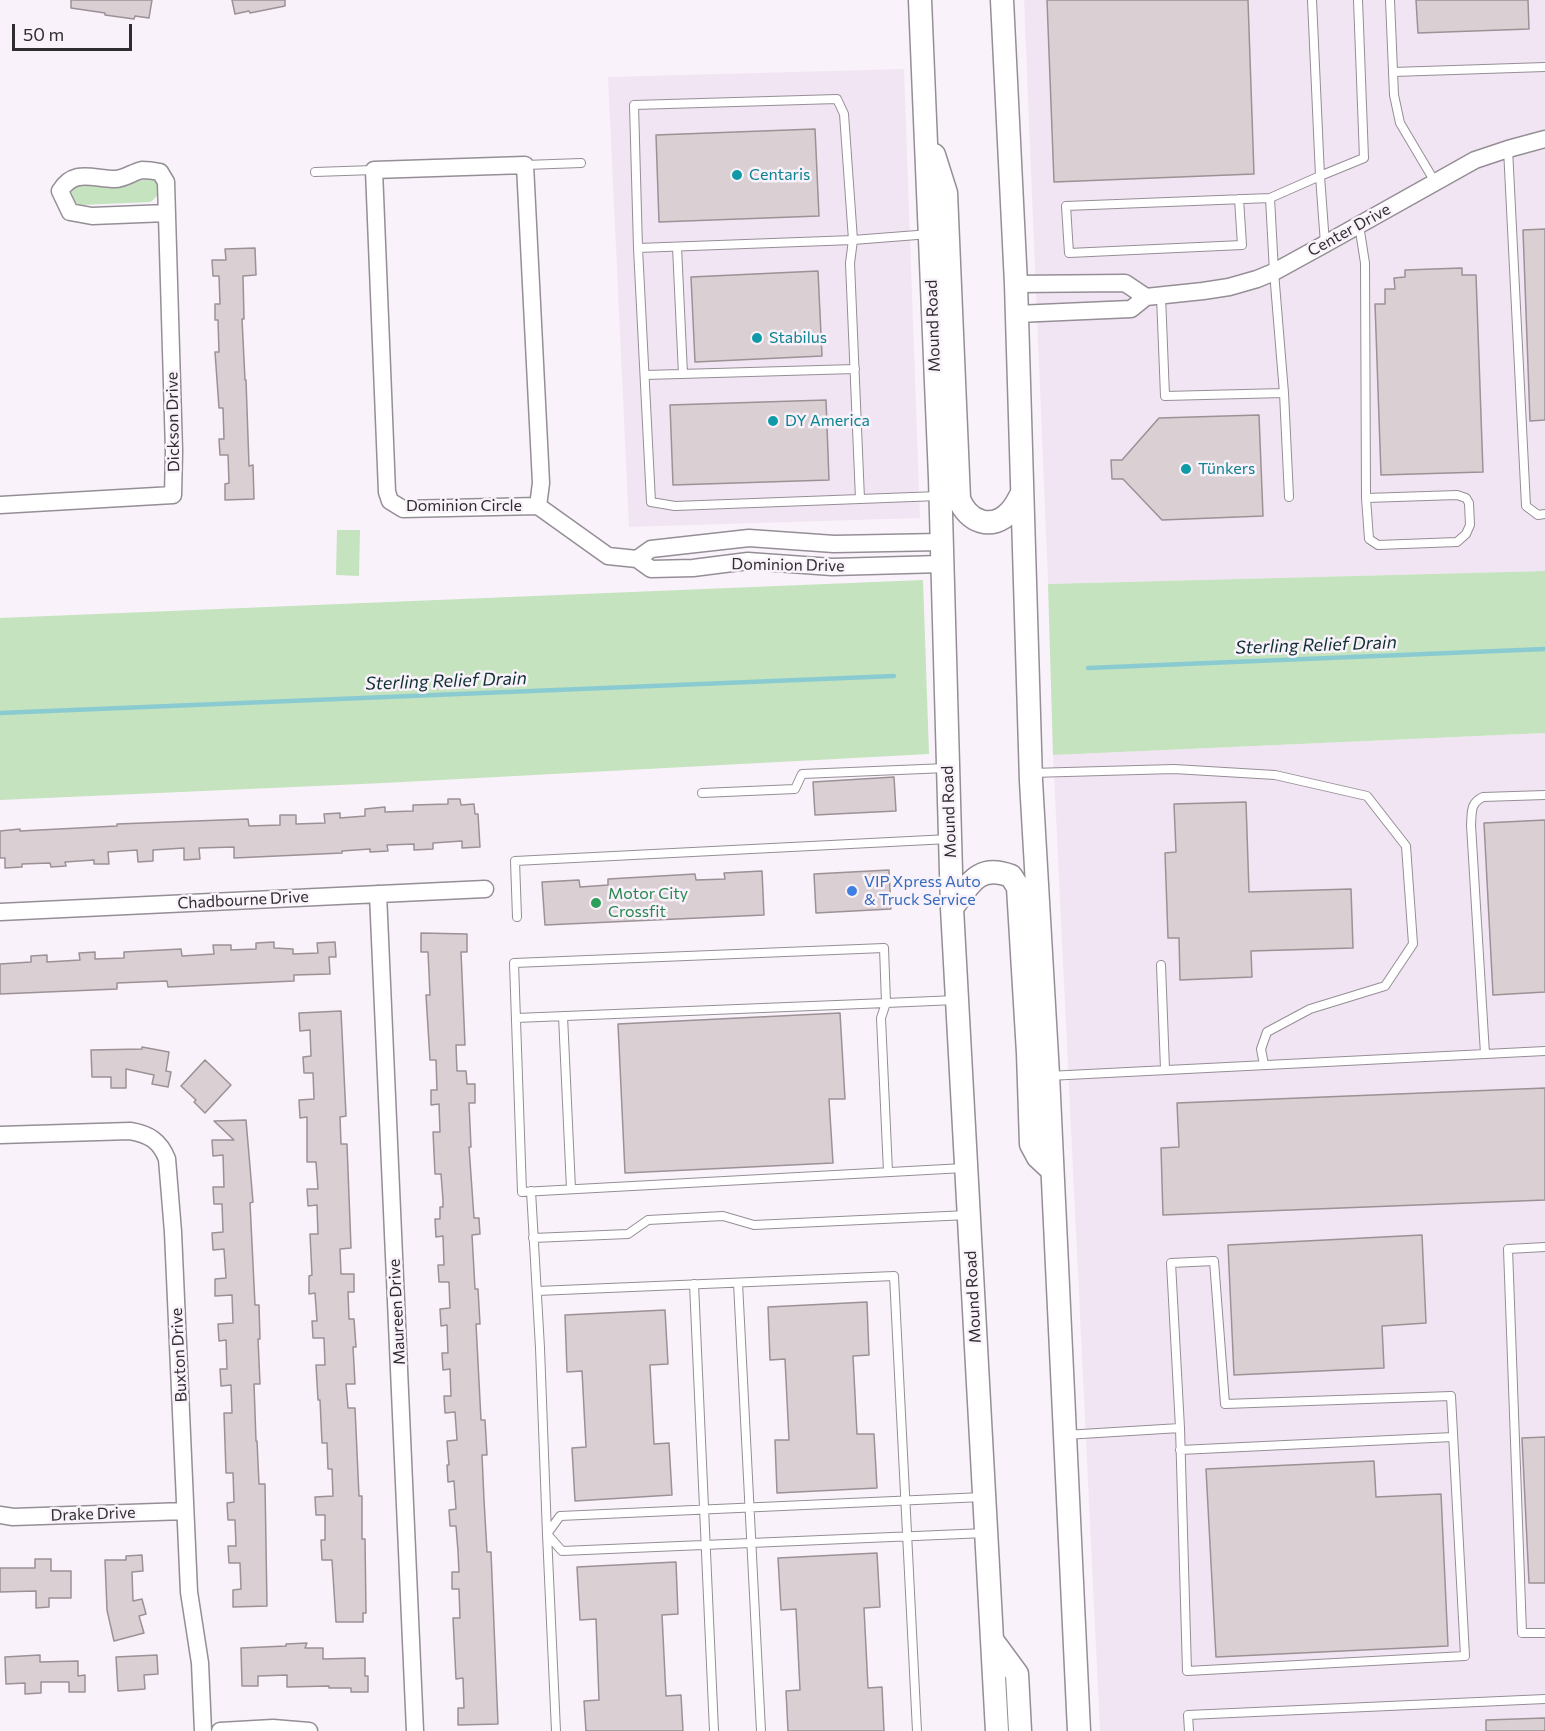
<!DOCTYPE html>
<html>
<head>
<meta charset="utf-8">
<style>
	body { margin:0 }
	#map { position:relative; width:1545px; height:1731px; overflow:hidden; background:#f9f2fa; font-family:Commissioner,sans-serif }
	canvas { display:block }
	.scale { position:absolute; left:12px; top:24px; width:120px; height:27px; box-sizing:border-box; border:3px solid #302d30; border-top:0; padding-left:8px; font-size:18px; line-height:21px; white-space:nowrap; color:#302d30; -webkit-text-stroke:4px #f9f2fa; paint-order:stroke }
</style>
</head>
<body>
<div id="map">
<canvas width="1545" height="1731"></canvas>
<div class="scale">50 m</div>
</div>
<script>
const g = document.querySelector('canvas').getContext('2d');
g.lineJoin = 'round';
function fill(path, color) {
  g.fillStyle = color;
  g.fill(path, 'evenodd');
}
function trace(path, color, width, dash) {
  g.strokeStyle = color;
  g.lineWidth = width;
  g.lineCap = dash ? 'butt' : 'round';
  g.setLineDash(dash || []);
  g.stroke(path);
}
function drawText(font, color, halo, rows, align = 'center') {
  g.font = font + ' Commissioner,sans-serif';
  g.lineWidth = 5;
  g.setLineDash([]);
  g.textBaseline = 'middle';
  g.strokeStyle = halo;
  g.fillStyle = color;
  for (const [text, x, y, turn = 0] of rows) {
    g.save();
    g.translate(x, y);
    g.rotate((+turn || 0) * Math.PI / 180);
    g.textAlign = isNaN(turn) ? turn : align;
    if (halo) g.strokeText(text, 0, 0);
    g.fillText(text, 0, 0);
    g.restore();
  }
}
fill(new Path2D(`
	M1024 0H1545V571L1048 584Z
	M904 69 920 518 629 527 608 77Z
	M1545 733V1731H1100L1053 755Z`), '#f2e5f3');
fill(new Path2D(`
	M149 178C162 183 162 195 150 202L82 205 76 203 71 192 77 183 123 186Z
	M337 530H360L359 576 336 575Z
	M1545 571V733L1053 755 1048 584Z
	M923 580 929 754 384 783 0 800V618Z`), '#c5e3be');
trace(new Path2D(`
	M1088 668 1545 649
	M0 713 894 676`), '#8acbd2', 4.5);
const building = new Path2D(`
	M71 0H152L149 18 135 16 134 19 105 15V13L71 8Z
	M232 0H285V6L250 13 249 11 235 14Z
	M1047 0H1248L1254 174 1054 182Z
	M1416 0H1528L1529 29 1418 33Z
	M815 129 819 216 659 222 656 135Z
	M1545 229V420L1530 421 1523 230Z
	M255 248 256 275 243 276 244 319H242L245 380H246L249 466 253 465 254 499 225 500V484L229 483 228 455H220L219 439H224L223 408H219L215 352H219L218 320H215V304H220L219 276H213L212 260H226L225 249Z
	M1462 268V275H1476L1483 472 1381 475 1375 304H1385V289H1395L1394 278 1405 277V270Z
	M818 271 822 356 695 362 691 277Z
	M826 400 829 480 673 485 670 405Z
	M1259 415 1263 516 1162 520 1123 479H1112L1111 460H1122L1159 418Z
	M894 777 896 811 815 815 813 782Z
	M448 799H460L461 805 474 804 475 814H478L480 847 462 848V841L433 843V849L414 850V844L387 845 388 851 370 852V849L342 851V853L234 858V847L199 848 200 859 184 860V848L153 850V861L138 862 137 850 108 852 109 864H94V860L65 862 66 866 51 867 50 863 22 864V867L5 868V858H0V831L20 829V831L117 826V824L248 819 249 826 280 825V815H296V824L325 823 324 814 340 813V818L365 816V809L385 807V812L413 811V805L448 804Z
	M1246 802 1249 892 1351 889 1353 948 1251 951 1252 977 1180 980 1179 938H1168L1165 853 1176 852 1174 804Z
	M1545 820V992L1493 995 1484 823Z
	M889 870 891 909 816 913 814 874Z
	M762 871 764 915 545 925 542 882 579 880 580 887 608 885V879L695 874 696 880 725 879 724 873Z
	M421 933 467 934V952H461L465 1045H456L457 1071H466L467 1084H475V1103H469L471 1147H469L474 1218H479L480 1234 472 1235 475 1289H478L480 1324H476L481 1420H485L487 1455H482L484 1500 487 1552H491L498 1724 458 1725V1708H464L463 1678 456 1679 453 1618H460L459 1589H452V1572H459L458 1551 456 1526H450L449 1510 456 1509 454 1481 448 1482 447 1465H449L447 1441 457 1440 455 1412 445 1413 444 1396H451L450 1369 443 1370 442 1353H448L447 1325 441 1326 440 1309 450 1308 449 1282H439L438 1265H444L443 1236 436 1237 435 1219H440V1207H443V1200L441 1174H435L433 1132H440L439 1104 431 1105V1090H437L436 1060H430L426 995H430L428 952H421Z
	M274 942V948L293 949V954L318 953 317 943 335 942 336 957H329L330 974 294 975V981L168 987 167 981 117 983V989L0 994V964L31 962V956L47 955V962L80 960 79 953 95 952V959L124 958V952L181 949 182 956 214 954 213 945H231V950L256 949V943Z
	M341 1011 346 1116 340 1117 341 1144H347L351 1248 340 1249 341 1274H354V1292H348L349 1319H354L356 1347H353L355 1384H346L348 1408H355L359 1496H362V1539H365L366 1613H363V1622H336L332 1560H322L321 1540H325V1515H316L315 1497 333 1496 332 1469H328L327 1443H322L320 1400H318L316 1365H325L324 1338H313L312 1321H317L315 1293 309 1294V1276L312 1275 310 1234H318L317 1205 308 1206 307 1189H318L316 1162H307V1117L300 1118 299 1100 314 1099 313 1073H304L303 1057 311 1056 310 1030 300 1031 299 1013Z
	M840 1013 845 1099H829L833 1163 625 1173 618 1024Z
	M142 1047 169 1052 166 1071 171 1072 168 1087 152 1084 154 1075 126 1069V1088H111V1077H92L91 1050 142 1049Z
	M205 1060 231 1085 205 1113 194 1102 196 1100 181 1086Z
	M1545 1088V1200L1163 1215 1161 1148 1179 1147 1177 1103Z
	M246 1120 253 1202 250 1203 255 1305H259L260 1339H258L260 1384H254L256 1441H257L259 1484H265L267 1606 233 1607V1590L241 1589 240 1563H229L228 1546H236L235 1520H228L227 1503 234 1502 233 1473H226L224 1413H232L231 1385 221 1386 220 1369H227L226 1340 219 1341 218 1324 233 1323 232 1295 215 1296V1279L226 1278 224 1249 213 1250 212 1233 223 1232 222 1204H214L213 1187H224L223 1155 213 1156 212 1140H234L214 1121Z
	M1422 1235 1426 1323 1382 1326 1384 1368 1234 1375 1228 1245Z
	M867 1302 869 1355 853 1356 857 1434H874L877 1488 777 1493 775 1440H789L785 1359 770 1360 768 1307Z
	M665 1310 668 1364 650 1365 654 1444 669 1443 672 1495 575 1501 572 1448 586 1447 582 1371 567 1372 565 1315Z
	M1545 1437V1583H1529L1522 1438Z
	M1374 1461 1376 1497 1441 1494 1448 1646 1216 1657 1206 1469Z
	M877 1553 880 1607 864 1608 868 1688 882 1687 884 1731H788L786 1691 800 1690 796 1609 781 1610 778 1558Z
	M142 1555 143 1571 132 1572 133 1601 142 1599 146 1614 139 1616 144 1633 114 1641 107 1610 105 1560H126V1556Z
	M35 1559H51V1571H71V1598H49V1607L36 1608V1591L0 1592V1568H35Z
	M676 1562 678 1614 662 1615 666 1696 681 1695 683 1731H586L584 1701 599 1700 596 1619 580 1620 577 1567Z
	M307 1643 305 1648H323V1659L365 1658V1676H368V1692H351V1688H329V1686L287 1687V1675L258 1676V1686H242L241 1648 286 1646V1644Z
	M40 1655V1662L78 1661V1676L85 1675V1692H69V1682H41V1693L25 1694V1683L6 1684 5 1657Z
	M157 1655 158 1674 144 1675 145 1689 118 1691 116 1657Z
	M1545 1718V1731H1486V1720Z`);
fill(building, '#dacfd2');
trace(building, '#9c9195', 1.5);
const service = new Path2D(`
	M1390 0 1394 95 1400 123 1435 182
	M1393 72 1545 67
	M1508 149 1526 506 1538 515 1545 514
	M525 165 581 163
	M315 172 374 170
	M1239 199 1242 245 1069 253 1066 206 1270 198 1320 176 1312 0
	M1359 225 1365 263 1366 498 1457 495 1466 498 1469 503 1470 525 1466 534 1457 542 1378 545 1369 539 1366 498
	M1325 244 1320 176 1364 158 1358 0
	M677 247 683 374
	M638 248 651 502 675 506 939 496
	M1161 296 1165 396 1284 393 1274 272 1270 198
	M645 375 855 369
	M1284 393 1289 497
	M860 499 850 263 853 240 844 114 837 99 634 105 638 248 853 240 930 234
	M1031 773 1174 769 1275 775 1367 796 1406 846 1413 944 1385 986 1310 1009 1267 1032 1261 1049 1264 1065
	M702 793 795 789 802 774 947 768
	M517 917 515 861 949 839
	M1161 965 1165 1069
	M956 1000 886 1003 884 948 514 963 522 1192 964 1168
	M563 1016 571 1189
	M516 1018 886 1003 881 1018 888 1172
	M1485 1054 1471 825C1472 812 1470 803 1483 797L1545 795
	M1048 1076 1545 1051
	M531 1191 540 1348 547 1534 556 1731
	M533 1238 628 1234 648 1220 723 1216 754 1225 968 1215
	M1545 1247 1508 1249 1522 1633H1545
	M738 1283 761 1731
	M694 1284 714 1731
	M537 1291 894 1276 917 1731
	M1065 1435 1180 1428 1171 1263 1214 1261 1225 1404 1451 1396 1465 1656 1187 1671 1180 1428
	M1180 1450 1453 1437
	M983 1497 560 1516 547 1534 562 1551 986 1533
	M1189 1731 1188 1715 1545 1699`);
const minor = new Path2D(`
	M525 165 541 483 538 506 403 509 390 501 387 492 374 170Z
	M1016 284 1125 283 1146 297 1203 291 1229 287 1257 279 1274 272 1325 244 1475 160 1508 149 1545 139
	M1017 314 1131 309 1146 297
	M0 505 173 495 174 451 166 182 160 172C155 171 147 170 142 170 133 172 124 179 115 179 93 179 74 168 60 191L70 212 92 216 167 213
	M538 506 608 556 637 559
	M941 542 834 544 749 538 651 549 637 559 651 569 693 568 748 561 832 567 942 564
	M378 894 415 1731
	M0 912 485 889
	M0 1135 130 1131C149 1134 160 1141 167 1159L173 1232 189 1592 200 1663 203 1731
	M0 1515 13 1517 185 1511
	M220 1731 273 1728 309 1731`);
const secondary = new Path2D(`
	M920 0 940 478 952 908 997 1731
	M1002 0 1016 284 1031 781 1048 1075 1079 1731
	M934 155 946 193 959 499C968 522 992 531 1010 512 1015 507 1018 501 1021 495
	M952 908C969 885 978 863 1011 876L1018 887 1028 1053 1031 1144 1038 1157 1052 1170
	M992 1640 1017 1674 1020 1731`);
trace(service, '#958e96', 10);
trace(minor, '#958e96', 19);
trace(secondary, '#958e96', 25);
trace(service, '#fff', 8);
trace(minor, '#fff', 16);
trace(secondary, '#fff', 22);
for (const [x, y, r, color] of [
	[737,175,6,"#0f9aa8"],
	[757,338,6,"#0f9aa8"],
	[773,421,6,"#0f9aa8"],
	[1186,469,6,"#0f9aa8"],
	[852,891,6,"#3f7fe0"],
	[596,903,6,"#2e9e5b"]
]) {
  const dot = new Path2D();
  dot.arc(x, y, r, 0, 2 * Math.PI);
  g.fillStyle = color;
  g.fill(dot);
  trace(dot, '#f9f2fa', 2);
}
drawText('16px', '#0d838f', '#f9f2fa', [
	["Centaris",749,175],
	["Stabilus",769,338],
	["DY America",785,421],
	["Tünkers",1198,469]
], 'left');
drawText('16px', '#302d30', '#f9f2fa', [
	["Center Drive",1349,230,-29],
	["Mound Road",933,326,-92],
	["Dickson Drive",173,422,-91],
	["Dominion Circle",464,506],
	["Dominion Drive",788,565,1],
	["Mound Road",949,812,-92],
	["Chadbourne Drive",243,900,-3],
	["Mound Road",973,1297,-93],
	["Maureen Drive",397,1312,-93],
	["Buxton Drive",179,1355,-93],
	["Drake Drive",93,1514,-2]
]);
drawText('16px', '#366cbe', '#f9f2fa', [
	["VIP Xpress Auto",864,882],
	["& Truck Service",864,900]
], 'left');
drawText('16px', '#27864d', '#f9f2fa', [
	["Motor City",608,894],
	["Crossfit",608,912]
], 'left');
drawText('italic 18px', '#103134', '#f9f2fa', [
	["Sterling Relief Drain",1316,645,-2],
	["Sterling Relief Drain",446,681,-2]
]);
</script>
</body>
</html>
